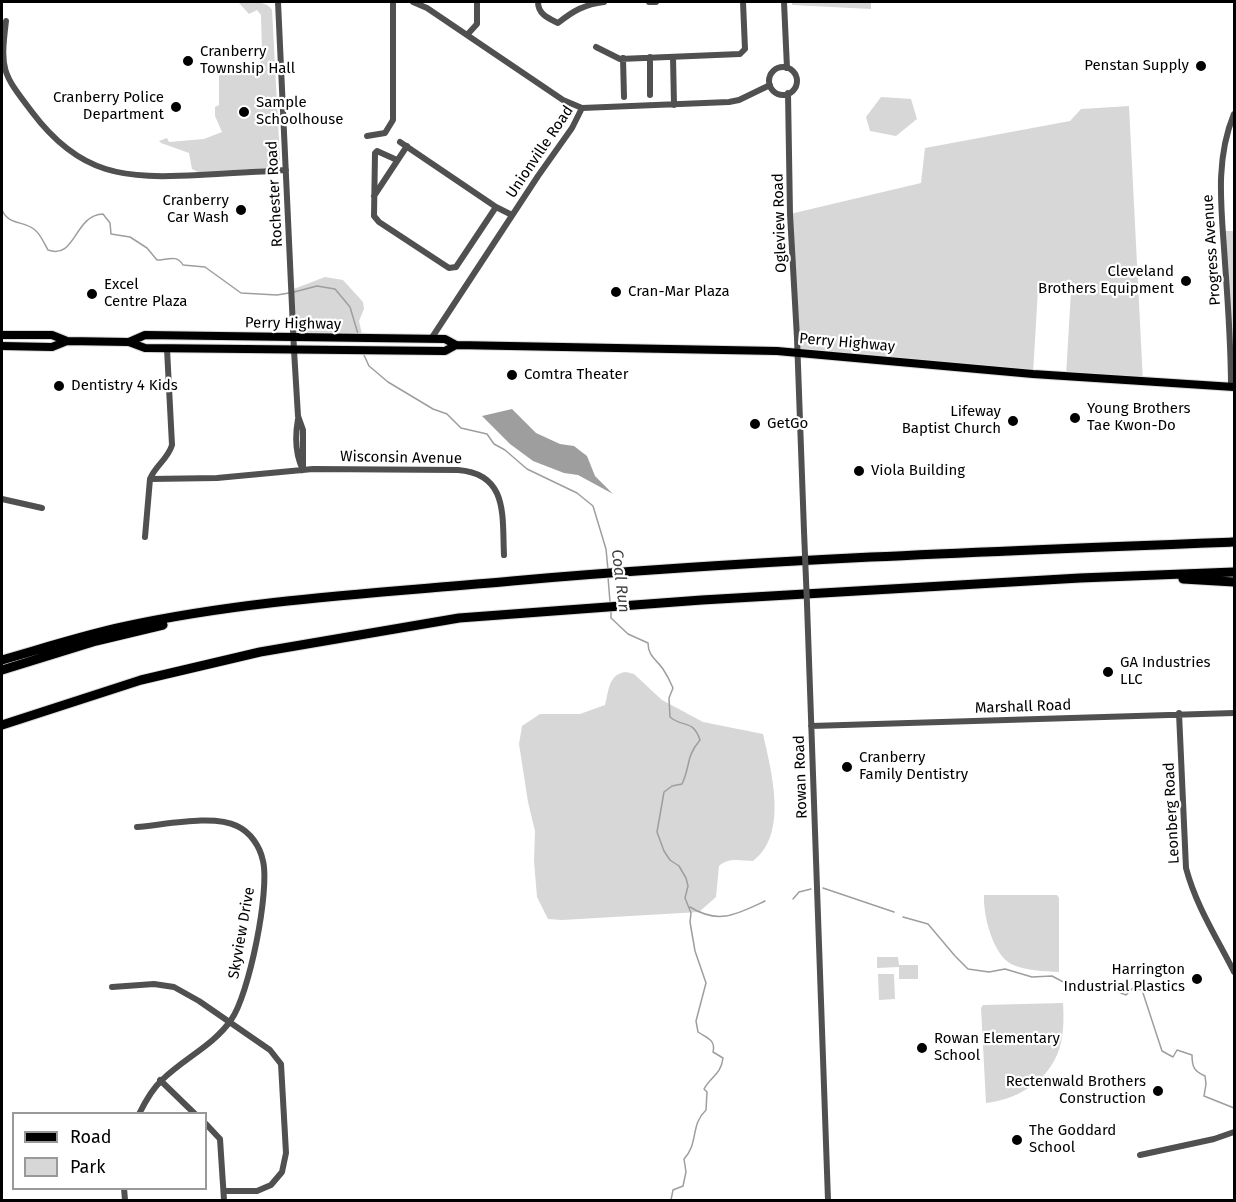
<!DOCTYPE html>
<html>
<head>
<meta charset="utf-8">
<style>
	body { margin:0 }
	#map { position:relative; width:1236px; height:1202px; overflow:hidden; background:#fff; font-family:"Fira Sans",sans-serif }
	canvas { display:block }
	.frame { position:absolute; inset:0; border:3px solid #000; pointer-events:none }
	.legend { position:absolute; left:12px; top:1112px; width:195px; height:78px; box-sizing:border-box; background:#fff; border:2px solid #999; margin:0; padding:8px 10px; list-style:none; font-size:18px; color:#000 }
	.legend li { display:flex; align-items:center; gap:12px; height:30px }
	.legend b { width:30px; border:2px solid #999 }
</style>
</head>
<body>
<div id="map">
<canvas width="1236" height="1202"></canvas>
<div class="frame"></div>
<ul class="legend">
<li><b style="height:8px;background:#000"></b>Road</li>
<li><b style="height:16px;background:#d7d7d7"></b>Park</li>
</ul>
</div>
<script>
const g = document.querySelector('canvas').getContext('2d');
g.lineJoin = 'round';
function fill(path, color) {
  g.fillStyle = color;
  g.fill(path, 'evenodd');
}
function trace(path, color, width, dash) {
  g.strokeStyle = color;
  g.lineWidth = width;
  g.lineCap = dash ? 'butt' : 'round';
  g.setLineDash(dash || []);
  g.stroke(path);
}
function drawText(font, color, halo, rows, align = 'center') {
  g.font = font + ' "Fira Sans",sans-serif';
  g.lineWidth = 4.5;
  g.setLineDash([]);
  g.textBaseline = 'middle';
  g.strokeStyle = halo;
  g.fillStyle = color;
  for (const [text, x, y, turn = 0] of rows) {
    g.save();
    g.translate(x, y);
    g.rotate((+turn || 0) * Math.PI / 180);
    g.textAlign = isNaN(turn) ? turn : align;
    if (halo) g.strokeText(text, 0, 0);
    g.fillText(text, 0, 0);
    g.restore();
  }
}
fill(new Path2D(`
	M238 2C250 2 266 0 272 10L280 159 277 171 268 168 198 172 192 169 189 153 161 143 159 141 167 138 169 142 204 139 222 132 215 116V107L219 105V75L261 72 260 53 262 51 261 15 257 10 249 14Z
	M792 2H871V9L792 5Z
	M881 97 911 99 917 119 896 136 870 131 866 117Z
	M1129 106 1143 382 1066 376 1071 291 1038 289 1033 374 798 352 790 214 921 183 925 148 1070 121 1081 109Z
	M1223 231H1234V387H1231Z
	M325 277 343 280 363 302 364 309 359 321 363 338 293 337 291 290Z
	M626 672 634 674 662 700 703 722 763 734C771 770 789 834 753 861 741 861 729 857 719 866L716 897 699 912 562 920 548 919 537 897 534 861 535 831 528 802 519 744 522 726 540 714H580L605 705C609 691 608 674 626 672Z
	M984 895H1057L1059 898V972C1044 971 1025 971 1011 964 993 954 983 916 984 895Z
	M877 957H898L899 965H918V979H899V967L877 968Z
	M878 974H894L895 999 879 1000Z
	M1063 1003C1064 1019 1064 1040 1057 1055 1045 1083 1015 1100 986 1103L981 1008 983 1005Z`), '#d7d7d7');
fill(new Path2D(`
	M512 409 536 433 560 444 574 446 587 456 595 476 613 494 578 475 564 473 533 461 510 444 482 416Z`), '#9e9e9e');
trace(new Path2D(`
	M2 210C9 226 24 220 35 230 41 235 44 243 48 250 76 260 74 215 103 214L110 223 111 234 130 237 147 248 157 260C167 260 177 254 183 265L205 267 241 293 277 295 289 293
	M294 292 317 286 335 289 350 307 358 334
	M363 353 369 366 388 382 433 409 447 414 461 428 487 434 494 444 505 450 527 469 577 493 593 506 606 549 608 570
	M608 577 610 602
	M611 610V618L628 634 648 643C648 656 656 659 663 669 667 675 670 681 673 688L669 698 670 717C683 728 693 719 700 740 685 758 691 765 682 784L672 786 664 792 657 832 664 851 670 860 679 866 686 878 688 886 685 898 691 913 690 922 695 951 706 983 696 1021 698 1032C707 1038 716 1040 713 1052L723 1058C721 1075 711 1076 704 1089L707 1092 706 1110C690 1125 699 1143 684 1159L686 1172 683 1186 673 1190 671 1200
	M823 888 894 912
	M793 899 799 892 811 889
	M690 907C719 925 737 914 765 901
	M903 917 928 924 955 956 968 969 989 972 1005 969 1032 977 1052 976 1067 984 1084 982 1096 988 1111 989 1126 995 1133 988 1142 990 1162 1051 1173 1057 1177 1050 1192 1055C1192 1067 1194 1071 1205 1076L1206 1084 1204 1096 1234 1108`), '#9e9e9e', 1.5);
const major = new Path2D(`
	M2 335H52L67 341
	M129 342 145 335 445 339 456 345 777 351 1033 374 1234 387
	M2 346 52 347 67 341 129 342 145 348 445 351 456 345`);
const highway = new Path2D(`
	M1183 579 1234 582
	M2 660C41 649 81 636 122 627 250 599 382 593 512 581 752 560 994 551 1234 542
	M2 670 96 641 163 625
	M2 725 141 680 260 652 459 618 702 600 1080 578 1234 572`);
trace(major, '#dbdbdb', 10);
trace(highway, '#dbdbdb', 11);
trace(new Path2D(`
	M278 2 294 350 298 416 303 430V470
	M413 2 427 8 563 100 582 108 729 102 739 100 770 85
	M538 2C538 14 548 18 558 23 573 11 585 4 604 2
	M649 2H656
	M784 2 787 68
	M6 21C0 70 2 73 32 112 80 176 125 179 199 175 228 173 257 172 286 170
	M467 35 477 24V2
	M596 47 620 59 740 54 745 49 743 2
	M650 57V95
	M673 57 674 105
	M623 58 624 97
	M769 81a14 14 0 1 1 28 0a14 14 0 1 1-28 0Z
	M788 93 790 214 797 338 804 531
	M367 136 385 133 393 120V2
	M400 142 496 207
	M397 160 377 151 375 153 374 216 379 222 449 268 456 267 496 207 512 215
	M374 196 407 146
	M431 339 538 176 572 128 582 108
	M1231 387C1231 345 1228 304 1225 263 1222 212 1214 162 1234 114
	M298 419C295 436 295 454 303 470
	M150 479 217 478 313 469 458 470C509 474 502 517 504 555
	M2 499 42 508
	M145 537 150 479C155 466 168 459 172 445L167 349
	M807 604 828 1200
	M1179 713 1186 868C1196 906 1217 938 1234 972
	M811 726 1234 713
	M137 827C164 825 213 814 237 826 250 832 260 846 263 861 270 891 249 995 231 1020 214 1045 183 1059 162 1080 152 1089 145 1102 139 1114
	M112 987 154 984 174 987 199 1001 270 1050 281 1064 286 1153 282 1172 271 1185 257 1191H224
	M160 1080 195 1114
	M206 1124 220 1139 224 1200
	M1140 1155 1214 1139 1234 1132
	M124 1188 125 1200`), '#505050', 6);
trace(major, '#000', 8);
trace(highway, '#000', 9);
trace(new Path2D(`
	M804 531 807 604`), '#505050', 6);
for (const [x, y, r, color] of [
	[188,61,6,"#000"],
	[1201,66,6,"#000"],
	[176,107,6,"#000"],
	[244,112,6,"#000"],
	[241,210,6,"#000"],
	[1186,281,6,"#000"],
	[616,292,6,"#000"],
	[92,294,6,"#000"],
	[512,375,6,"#000"],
	[59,386,6,"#000"],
	[1075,418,6,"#000"],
	[1013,421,6,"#000"],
	[755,424,6,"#000"],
	[859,471,6,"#000"],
	[1108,672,6,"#000"],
	[847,767,6,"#000"],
	[1197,979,6,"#000"],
	[922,1048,6,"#000"],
	[1158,1091,6,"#000"],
	[1017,1140,6,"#000"]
]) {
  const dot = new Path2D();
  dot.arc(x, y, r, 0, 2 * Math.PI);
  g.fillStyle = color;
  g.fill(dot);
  trace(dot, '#fff', 2);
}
drawText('15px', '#000', '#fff', [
	["Cranberry",200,52],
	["Township Hall",200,69],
	["Penstan Supply",1189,66,"right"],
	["Cranberry Police",164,98,"right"],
	["Department",164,115,"right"],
	["Sample",256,103],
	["Schoolhouse",256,120],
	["Cranberry",229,201,"right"],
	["Car Wash",229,218,"right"],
	["Cleveland",1174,272,"right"],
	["Brothers Equipment",1174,289,"right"],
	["Excel",104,285],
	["Centre Plaza",104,302],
	["Cran-Mar Plaza",628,292],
	["Comtra Theater",524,375],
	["Dentistry 4 Kids",71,386],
	["Young Brothers",1087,409],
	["Tae Kwon-Do",1087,426],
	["Lifeway",1001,412,"right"],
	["Baptist Church",1001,429,"right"],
	["GetGo",767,424],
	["Viola Building",871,471],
	["GA Industries",1120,663],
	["LLC",1120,680],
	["Cranberry",859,758],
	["Family Dentistry",859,775],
	["Harrington",1185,970,"right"],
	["Industrial Plastics",1185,987,"right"],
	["Rowan Elementary",934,1039],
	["School",934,1056],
	["Rectenwald Brothers",1146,1082,"right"],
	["Construction",1146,1099,"right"],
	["The Goddard",1029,1131],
	["School",1029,1148]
], 'left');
drawText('15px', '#000', '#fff', [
	["Unionville Road",540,152,-56],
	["Rochester Road",275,194,-93],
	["Ogleview Road",780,223,-92],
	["Progress Avenue",1212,250,-94],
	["Perry Highway",293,324,1],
	["Perry Highway",847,343,5],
	["Wisconsin Avenue",401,458,1],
	["Marshall Road",1023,707,-2],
	["Rowan Road",801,777,-92],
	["Leonberg Road",1172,813,-93],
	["Skyview Drive",242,933,-80]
]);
drawText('italic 16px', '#3f3f3f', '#fff', [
	["Coal Run",620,581,83]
]);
</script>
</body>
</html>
